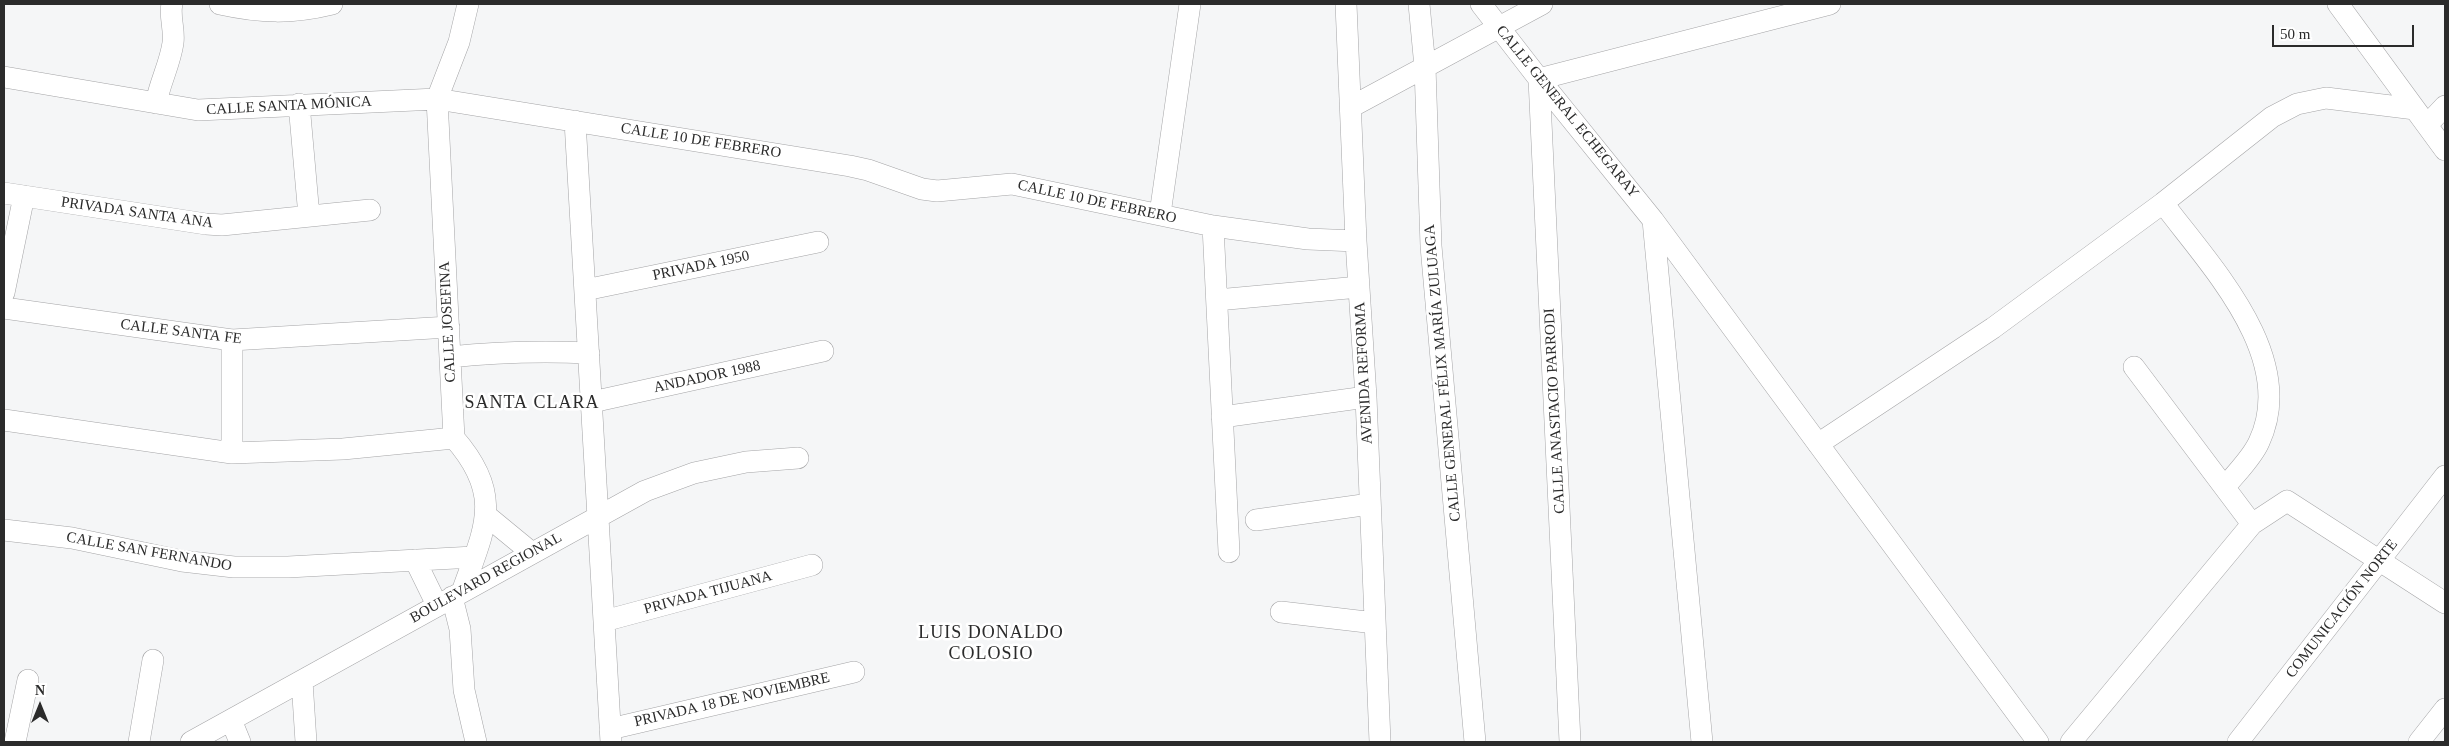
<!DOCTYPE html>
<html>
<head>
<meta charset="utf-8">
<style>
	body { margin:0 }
	#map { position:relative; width:2449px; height:746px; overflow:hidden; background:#f5f6f7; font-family:Georgia,serif }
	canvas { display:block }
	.frame { position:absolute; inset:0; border:5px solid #2b2b2b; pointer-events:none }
	.north { position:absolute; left:15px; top:681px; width:50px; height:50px; -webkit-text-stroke:4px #fff; paint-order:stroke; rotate:0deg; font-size:14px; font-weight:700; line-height:20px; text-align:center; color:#2b2b2b }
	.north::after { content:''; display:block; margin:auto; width:18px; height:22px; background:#2b2b2b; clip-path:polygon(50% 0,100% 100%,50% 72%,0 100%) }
	.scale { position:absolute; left:2272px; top:25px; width:142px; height:22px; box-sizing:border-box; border:2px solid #2b2b2b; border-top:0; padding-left:6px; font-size:15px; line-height:18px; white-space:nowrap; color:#2b2b2b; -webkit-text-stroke:4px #fff; paint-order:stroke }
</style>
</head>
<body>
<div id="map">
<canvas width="2449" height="746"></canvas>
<div class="frame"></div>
<div class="north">N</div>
<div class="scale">50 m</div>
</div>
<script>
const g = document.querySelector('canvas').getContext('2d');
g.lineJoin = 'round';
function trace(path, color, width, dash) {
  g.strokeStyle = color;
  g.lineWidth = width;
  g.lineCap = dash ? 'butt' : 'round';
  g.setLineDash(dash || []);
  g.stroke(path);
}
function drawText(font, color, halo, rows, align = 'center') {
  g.font = font + ' Georgia,serif';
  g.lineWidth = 5;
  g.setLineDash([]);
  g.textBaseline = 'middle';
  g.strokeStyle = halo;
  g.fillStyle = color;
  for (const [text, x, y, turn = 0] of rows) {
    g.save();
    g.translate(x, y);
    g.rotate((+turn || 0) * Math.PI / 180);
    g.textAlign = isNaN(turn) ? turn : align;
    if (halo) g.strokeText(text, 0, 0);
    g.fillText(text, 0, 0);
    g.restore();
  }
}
const street = new Path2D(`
	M220 4C261 13 291 14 332 4
	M1346 4 1356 241 1366 397 1380 742
	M1419 4 1425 67 1431 246 1475 742
	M1481 4 1539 79 1653 220 2038 742
	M2338 4 2445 150
	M4 77 198 110 437 99 850 166 868 170 922 189 937 191 1012 184 1213 226 1308 239 1356 241
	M156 103C160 82 170 64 173 43 175 30 169 16 172 4
	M299 104 309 216
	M1351 107 1542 4
	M575 121 611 742
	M2427 125 2445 106
	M4 193 206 224 222 225 370 210
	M2163 203C2210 266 2299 357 2259 442 2252 458 2236 473 2225 487
	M1160 214 1190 4
	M1653 220 1702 742
	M1213 226 1229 552
	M585 290 818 242
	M4 293 24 196
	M1217 300 1359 287
	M4 308 232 340 449 327
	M450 357C497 352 542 351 589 353
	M2134 367 2252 524
	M592 402 823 351
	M1222 417 1366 397
	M4 420 232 453 343 449 454 438
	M1818 444 1993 328 2163 203 2272 117 2297 104 2326 98 2415 109
	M232 453V340
	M487 516 532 553
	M1256 520 1370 504
	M4 530 72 538 182 561 234 567H288L474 557
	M415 560 437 605
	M462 592C484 529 505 496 454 438L437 99 459 42 468 4
	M452 597 460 629 464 690 476 742
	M1281 612 1375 623
	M604 621 812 565
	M302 681 306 742
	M231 720 240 742
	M610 729 854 672
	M15 742 28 680
	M139 742 153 660
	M191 742 645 491 694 473 746 462 798 458
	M1570 742 1539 79 1830 4
	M2071 742 2252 524 2287 501 2445 603
	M2238 742 2445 476
	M2419 742 2445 709`);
trace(street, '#a4a4a6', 22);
trace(street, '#fff', 21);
drawText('15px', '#2b2b2b', '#fff', [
	["CALLE SANTA MÓNICA",289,106,-3],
	["CALLE GENERAL ECHEGARAY",1567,112,51],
	["CALLE 10 DE FEBRERO",701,141,9],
	["CALLE 10 DE FEBRERO",1097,202,12],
	["PRIVADA SANTA ANA",137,213,8],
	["PRIVADA 1950",701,266,-12],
	["CALLE JOSEFINA",448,322,-93],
	["CALLE SANTA FE",181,332,7],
	["AVENIDA REFORMA",1364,373,-93],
	["CALLE GENERAL FÉLIX MARÍA ZULUAGA",1443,373,-95],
	["ANDADOR 1988",707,377,-12],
	["CALLE ANASTACIO PARRODI",1555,411,-93],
	["CALLE SAN FERNANDO",149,552,10],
	["BOULEVARD REGIONAL",486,578,-29],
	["PRIVADA TIJUANA",708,593,-15],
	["COMUNICACIÓN NORTE",2342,609,-52],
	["PRIVADA 18 DE NOVIEMBRE",732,700,-13]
]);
g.letterSpacing = '1px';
drawText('18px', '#2b2b2b', '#fff', [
	["SANTA CLARA",532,403],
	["LUIS DONALDO",991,633],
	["COLOSIO",991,654]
]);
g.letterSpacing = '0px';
</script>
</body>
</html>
